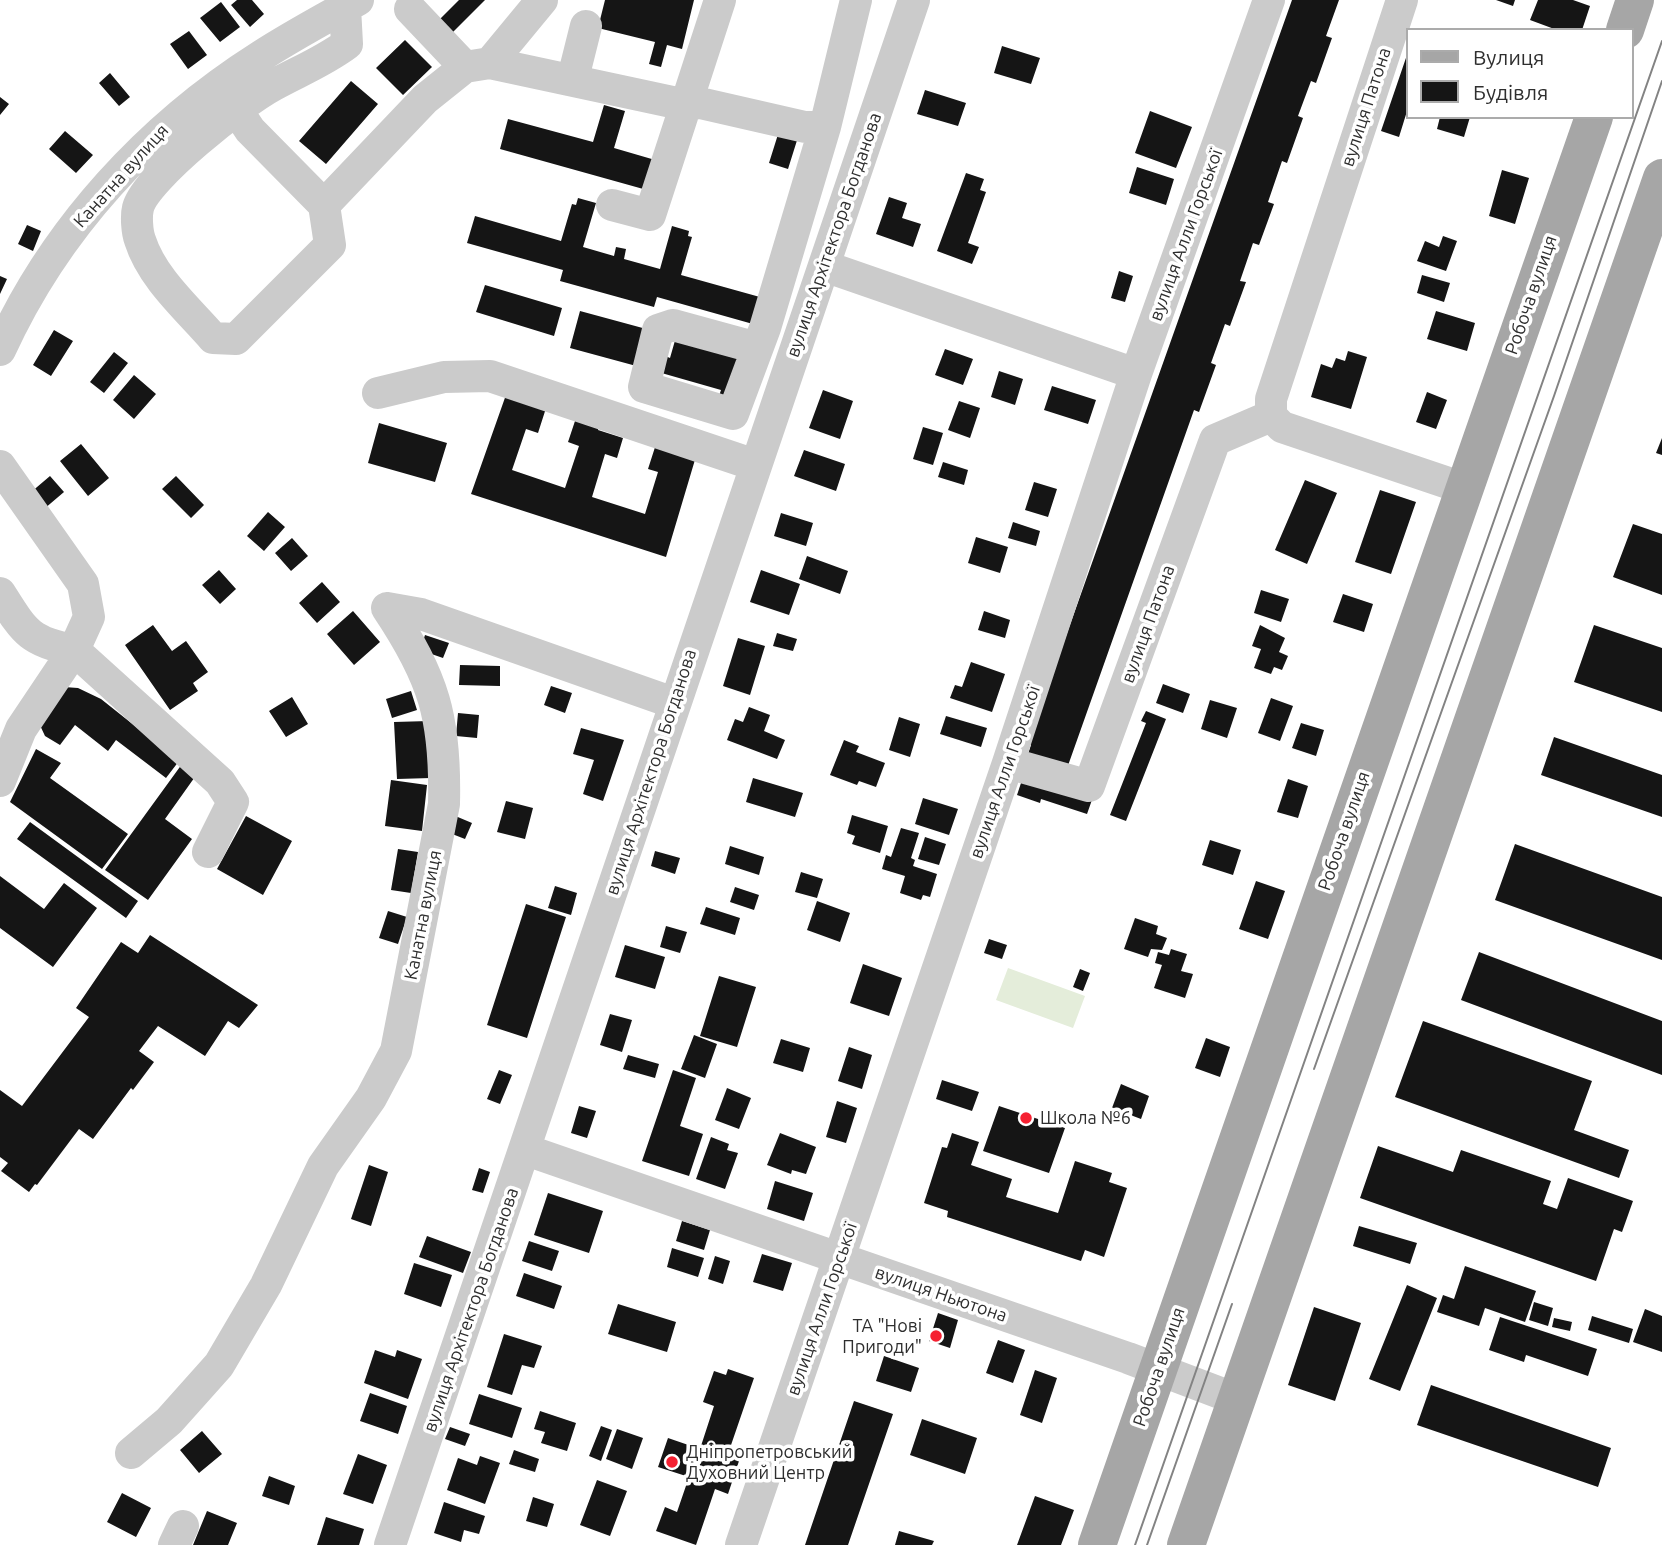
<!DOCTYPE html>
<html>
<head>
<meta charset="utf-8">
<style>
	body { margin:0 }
	#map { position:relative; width:1662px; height:1545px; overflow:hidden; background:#fff; font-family:Ubuntu,sans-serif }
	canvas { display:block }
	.legend { position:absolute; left:1406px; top:28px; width:228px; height:91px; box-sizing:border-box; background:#fff; border:2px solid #ababab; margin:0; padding:9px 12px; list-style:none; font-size:21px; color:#2e2e2e }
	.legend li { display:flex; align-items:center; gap:14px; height:35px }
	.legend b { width:35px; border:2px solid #ababab }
</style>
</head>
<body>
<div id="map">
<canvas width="1662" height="1545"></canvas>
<ul class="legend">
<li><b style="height:9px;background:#a6a6a6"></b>Вулиця</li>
<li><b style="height:19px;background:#151515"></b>Будівля</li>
</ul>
</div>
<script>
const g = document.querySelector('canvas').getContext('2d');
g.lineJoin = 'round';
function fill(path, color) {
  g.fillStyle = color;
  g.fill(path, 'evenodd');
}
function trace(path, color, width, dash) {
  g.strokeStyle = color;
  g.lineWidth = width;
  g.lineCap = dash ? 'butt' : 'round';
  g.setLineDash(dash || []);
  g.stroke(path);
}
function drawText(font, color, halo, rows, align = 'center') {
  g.font = font + ' Ubuntu,sans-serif';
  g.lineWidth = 7;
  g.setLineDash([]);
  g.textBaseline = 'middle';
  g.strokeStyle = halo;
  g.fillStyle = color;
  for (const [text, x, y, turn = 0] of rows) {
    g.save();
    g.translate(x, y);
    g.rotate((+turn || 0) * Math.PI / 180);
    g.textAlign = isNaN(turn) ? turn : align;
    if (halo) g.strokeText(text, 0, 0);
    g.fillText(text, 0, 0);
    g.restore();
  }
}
fill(new Path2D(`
	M1008 968 1085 996 1073 1028 996 1000Z`), '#e4edda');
fill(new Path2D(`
	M237 0H252L264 14 250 27 231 5Z
	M459 0H485L453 32 440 19Z
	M605 0H694L682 49 667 45 661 67 649 64 655 42 598 28Z
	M1292 0H1339L1326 36 1332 38 1316 83 1311 81 1298 116 1303 118 1287 163 1282 161 1268 202 1274 204 1259 245 1253 243 1240 281 1246 282 1230 326 1225 324 1211 363 1216 365 1199 412 1194 410 1065 774 1026 760 1031 745 1028 743Z
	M1496 0H1515L1513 6Z
	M1538 0H1573L1590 6 1582 30H1557L1530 20Z
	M221 2 240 27 220 42 200 18Z
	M189 31 207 55 188 69 170 44Z
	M405 40 432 67 403 95 376 68Z
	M1002 46 1040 58 1031 84 994 73Z
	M1408 52V108L1399 137 1381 131Z
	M110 73 130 97 119 106 99 83Z
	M351 81 378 104 326 164 299 141Z
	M925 90 966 103 958 126 917 114Z
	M0 97 9 104 0 115Z
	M604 105 625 111 614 148 662 162 654 192 500 149 508 119 593 142Z
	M1150 111 1192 127 1176 168 1135 153Z
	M1440 117H1470L1464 137 1437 129Z
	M780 128 799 134 788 169 769 163Z
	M65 131 93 155 76 173 49 149Z
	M1137 167 1174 179 1166 205 1129 193Z
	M1502 170 1529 178 1515 224 1489 216Z
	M966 173 984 179 980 190 986 192 968 243 979 247 972 264 937 251Z
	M889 197 907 203 902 218 921 224 913 247 876 234Z
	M578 198 596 203 583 247 614 256 616 247 626 249 624 259 660 269 672 226 689 231 688 236 692 237 681 275 767 299 760 326 657 297 654 307 560 281 563 270 467 243 475 216 561 241 572 204 576 205Z
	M27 225 41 231 33 251 18 244Z
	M1443 236 1457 241 1446 271 1417 261 1425 241 1439 247Z
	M1119 271 1133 276 1125 302 1111 298Z
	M1422 275 1450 283 1444 302 1417 293Z
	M0 276 7 279 0 294Z
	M485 285 562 308 554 336 476 312Z
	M580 311 650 330 640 367 570 348Z
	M1436 311 1475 323 1467 351 1427 339Z
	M54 330 73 341 51 376 33 365Z
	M676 337 743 357 731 399 719 396 721 390 658 372 663 355 670 358Z
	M945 349 973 359 963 385 935 375Z
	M1348 351 1367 357 1351 409 1311 397 1321 364 1332 368 1336 358 1345 361Z
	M114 352 128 363 104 393 90 382Z
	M999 371 1023 379 1015 405 991 397Z
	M134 375 156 394 134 419 113 400Z
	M1052 386 1096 400 1088 424 1044 410Z
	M823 390 853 401 840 439 809 428Z
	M507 392 547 405 538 433 526 429 512 470 565 488 579 446 568 442 577 415 600 422 598 430 623 438 617 458 605 454 592 497 645 514 658 472 648 469 657 441 697 453 666 557 471 494Z
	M1427 392 1447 400 1436 429 1416 422Z
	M959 401 980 408 970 438 948 430Z
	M379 423 447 443 435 482 368 463Z
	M923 427 943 433 933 465 913 459Z
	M1662 438V455L1656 453Z
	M81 444 109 478 88 496 60 461Z
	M804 450 845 464 836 491 794 476Z
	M943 462 968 470 964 485 938 477Z
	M50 476 64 492 44 509 30 493Z
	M176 476 204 505 191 518 162 489Z
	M1305 480 1337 493 1307 564 1275 550Z
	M1034 482 1057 489 1048 517 1025 510Z
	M1380 490 1416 502 1391 574 1355 562Z
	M268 512 285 527 264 551 247 536Z
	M781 513 813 523 806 546 774 536Z
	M1013 522 1040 531 1036 546 1008 538Z
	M1633 524 1662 534V595L1613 577Z
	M976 537 1008 547 1000 573 968 563Z
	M292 538 308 556 291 571 275 553Z
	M807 556 848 571 840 594 799 579Z
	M219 570 236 589 220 604 202 585Z
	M761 570 800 584 789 615 750 602Z
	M322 582 340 602 317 623 299 603Z
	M1261 590 1289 599 1281 622 1254 613Z
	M1343 594 1373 604 1364 632 1333 622Z
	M353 611 380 642 354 665 327 634Z
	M984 611 1010 620 1005 638 978 630Z
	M153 625 172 651 186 641 208 672 193 683 198 691 170 710 125 645Z
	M1260 625 1285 638 1279 652 1288 656 1282 670 1274 667 1271 674 1254 668 1261 649 1252 646Z
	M1594 625 1662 648V712L1574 682Z
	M777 633 797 639 793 651 773 646Z
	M425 635 449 643 443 658 420 650Z
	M738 638 765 646 750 695 723 686Z
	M971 662 1005 674 992 712 950 698 955 685 962 687Z
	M460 665 500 666V686L459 685Z
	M1163 684 1190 694 1183 713 1156 703Z
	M551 686 572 693 565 713 544 705Z
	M64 687 78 688 101 699 179 761 166 778 116 740 108 751 75 725 60 745 45 736 38 721Z
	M411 691 417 710 392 718 386 699Z
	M292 697 308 724 286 737 269 711Z
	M1271 698 1293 706 1280 741 1258 733Z
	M1210 700 1237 708 1227 738 1201 729Z
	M749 707 770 715 764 731 785 740 777 759 727 740 735 719 743 722Z
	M1146 711 1166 719 1126 821 1110 815 1146 723 1141 721Z
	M458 713 479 715 477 738 456 736Z
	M946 716 987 728 981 747 940 734Z
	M899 717 920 724 910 757 889 750Z
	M429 721 431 778 397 779 394 722Z
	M1301 723 1324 730 1316 756 1292 748Z
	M581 728 624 740 603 801 583 794 594 760 573 754Z
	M1554 737 1662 775V817L1541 775Z
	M844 740 859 746 856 752 885 763 876 787 859 781 857 785 830 775Z
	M36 749 61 763 50 778 128 834 102 869 10 802Z
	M182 764 197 774 165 819 192 839 148 900 105 870Z
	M1023 777 1093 797 1087 814 1041 799 1040 803 1017 795Z
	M753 778 803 793 795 817 746 802Z
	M1288 779 1308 786 1298 818 1277 812Z
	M391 780 427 785 422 831 385 826Z
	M923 798 958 809 949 835 915 824Z
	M506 801 533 808 525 839 497 832Z
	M453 815 472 823 465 839 447 832Z
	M852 815 888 826 880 853 852 844 855 836 847 833Z
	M246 816 292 841 263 895 217 869Z
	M30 822 138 901 126 918 17 839Z
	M901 828 919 833 911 858 915 860 913 866 937 874 930 897 923 895 921 900 900 893 905 876 882 869 886 855 891 857Z
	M925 837 946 844 939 865 918 859Z
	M1210 840 1241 850 1233 875 1202 865Z
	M1515 844 1662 897V960L1495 900Z
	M730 846 764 857 759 875 725 864Z
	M398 849 418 852 411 893 391 890Z
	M655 851 680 858 675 874 651 866Z
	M801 872 823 879 817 898 795 892Z
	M0 876 44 909 64 883 97 908 53 967 0 928Z
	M1256 881 1285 891 1268 939 1239 929Z
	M555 886 577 893 571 915 548 908Z
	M735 887 759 895 754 910 730 902Z
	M817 901 850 913 840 942 807 930Z
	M526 904 566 917 527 1038 487 1025Z
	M706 907 740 918 735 935 700 924Z
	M388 911 407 917 398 944 379 938Z
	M1135 918 1158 926 1156 934 1167 938 1162 950 1151 949 1148 957 1124 949Z
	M666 926 687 932 680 953 660 947Z
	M150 935 258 1005 239 1028 228 1021 205 1056 158 1026 139 1051 154 1062 133 1090 131 1088 93 1139 79 1129 37 1185 35 1184 29 1192 1 1171 8 1163 0 1157V1090L22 1106 89 1017 76 1008 121 942 138 953Z
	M989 939 1007 945 1002 959 984 953Z
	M625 945 665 957 655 989 615 977Z
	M1171 949 1187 954 1181 971 1193 974 1185 998 1154 988 1162 965 1155 963 1158 952 1169 955Z
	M1479 952 1662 1021V1075L1461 1000Z
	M863 964 902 978 889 1016 850 1003Z
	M1080 969 1090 973 1083 991 1073 987Z
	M719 976 756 987 737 1047 700 1036Z
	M610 1014 632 1020 622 1052 600 1045Z
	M1423 1021 1592 1081 1574 1130 1629 1150 1619 1178 1395 1097Z
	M694 1035 717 1044 705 1078 681 1069Z
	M1206 1038 1230 1047 1220 1077 1195 1068Z
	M781 1039 810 1048 803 1072 773 1063Z
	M849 1047 872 1055 862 1089 838 1081Z
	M628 1055 659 1064 655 1078 623 1069Z
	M499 1070 512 1075 500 1104 487 1099Z
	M673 1070 696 1078 680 1126 703 1134 689 1176 642 1161Z
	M942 1080 979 1092 972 1111 936 1099Z
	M1121 1084 1149 1096 1141 1119 1112 1108Z
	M727 1088 751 1098 739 1129 715 1120Z
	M837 1101 857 1108 846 1143 826 1137Z
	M579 1106 596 1111 587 1138 571 1133Z
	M999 1106 1065 1128 1049 1173 983 1151Z
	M780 1133 816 1147 806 1174 792 1170 791 1174 767 1165Z
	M952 1133 979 1142 971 1165 1012 1179 1006 1197 1058 1213 1075 1161 1112 1173 1109 1182 1127 1188 1104 1257 1085 1250 1081 1261 947 1217 948 1211 924 1203 942 1147 947 1148Z
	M711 1137 729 1144 727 1150 738 1153 725 1189 696 1179Z
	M1378 1146 1453 1172 1461 1150 1551 1181 1543 1204 1557 1209 1568 1178 1633 1201 1622 1232 1614 1229 1596 1281 1360 1198Z
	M369 1165 388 1172 371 1226 351 1219Z
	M479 1168 490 1172 483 1193 472 1190Z
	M775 1181 813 1193 804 1221 767 1209Z
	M548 1193 603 1211 589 1253 534 1235Z
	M682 1221 710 1230 704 1250 676 1241Z
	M1359 1226 1417 1243 1410 1264 1353 1246Z
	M427 1236 471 1252 463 1273 419 1257Z
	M529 1241 559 1251 552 1271 522 1261Z
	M672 1248 704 1258 698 1277 667 1267Z
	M762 1254 792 1263 783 1291 753 1282Z
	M715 1256 730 1261 723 1284 708 1279Z
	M414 1263 452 1275 441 1307 404 1294Z
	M1465 1266 1536 1291 1525 1322 1485 1308 1479 1326 1437 1312 1443 1295 1454 1299Z
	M524 1273 562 1286 554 1309 516 1296Z
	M1407 1285 1437 1298 1400 1391 1369 1379Z
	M1534 1302 1553 1308 1548 1326 1529 1320Z
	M618 1304 676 1322 667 1352 608 1334Z
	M1314 1307 1361 1323 1335 1401 1288 1385Z
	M1645 1309 1662 1316V1352L1633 1342Z
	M938 1313 958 1320 950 1348 929 1341Z
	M1592 1316 1633 1329 1629 1343 1588 1330Z
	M1500 1317 1597 1349 1588 1376 1526 1355 1524 1362 1489 1350Z
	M1554 1318 1572 1322 1570 1331 1552 1327Z
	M504 1334 542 1346 534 1368 522 1365 512 1395 487 1387Z
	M998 1340 1025 1350 1013 1383 986 1373Z
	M375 1350 395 1357 397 1350 422 1359 408 1399 364 1383Z
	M884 1356 919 1368 911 1392 876 1381Z
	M728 1369 754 1378 730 1448 742 1452 728 1494 715 1489 696 1545 656 1531 665 1507 677 1512 689 1477 658 1467 668 1438 700 1449 714 1406 703 1402 714 1371 726 1375Z
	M1035 1370 1057 1378 1042 1423 1020 1415Z
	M1431 1385 1611 1448 1598 1487 1417 1425Z
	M370 1393 407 1406 398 1434 360 1421Z
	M479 1394 522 1408 512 1438 469 1424Z
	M854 1401 893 1414 848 1545H805Z
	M540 1411 576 1423 567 1451 541 1443 545 1432 534 1429Z
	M922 1419 977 1438 965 1474 910 1455Z
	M601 1426 612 1430 601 1461 589 1456Z
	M450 1427 470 1434 465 1446 445 1439Z
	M617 1429 643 1438 632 1469 606 1459Z
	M202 1431 222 1454 199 1473 180 1450Z
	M514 1450 539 1459 535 1472 509 1464Z
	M358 1454 387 1465 373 1504 343 1494Z
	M480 1456 500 1463 485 1504 447 1490 458 1458 477 1465Z
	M269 1476 295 1486 289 1505 262 1496Z
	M597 1480 627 1491 610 1536 580 1525Z
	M122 1493 151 1508 136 1537 107 1522Z
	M1035 1496 1074 1510 1061 1545H1017Z
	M533 1497 554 1504 547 1527 526 1521Z
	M444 1502 485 1516 479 1534 464 1530 461 1542 434 1533Z
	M207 1511 237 1523 228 1545H193Z
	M326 1517 364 1529 359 1545H317Z
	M899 1531 934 1541 932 1545H895Z`), '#151515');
trace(new Path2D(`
	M1402 0 1271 399V416L1282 427 1463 488
	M345 7 347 44C323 62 297 72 272 86 244 101 145 178 138 208 136 216 137 232 140 240 152 278 187 308 213 338L236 339 330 245 324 205 425 99 465 67 490 63 686 105 700 103 805 127H825
	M410 9 465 67
	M490 63 542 0
	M573 78 586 26
	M236 109 250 130 324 205
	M612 205 650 215 720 0
	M824 266 1136 374
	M757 348 673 325 658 330 644 387 733 414 765 328 825 127 856 0
	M0 350C55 229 149 127 261 56 292 36 325 18 358 0
	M378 393 444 377 490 376 755 465
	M0 466 83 584 89 617 74 650C29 642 24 631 0 593
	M387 608 421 614 674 703
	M1008 763 1089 786 1215 440 1271 416
	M0 781 21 729 74 650 220 782 233 802 208 852
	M526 1150 1128 1358 1236 1399
	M131 1453 169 1421 219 1365 266 1285 323 1166 371 1098 396 1051 444 804C446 718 434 678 387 608
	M174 1545 183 1526
	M390 1545 914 0
	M741 1545 1008 763 1136 374 1269 0`), '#cbcbcb', 32);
trace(new Path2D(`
	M1625 30 1635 0
	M1097 1545 1594 117
	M1186 1545 1662 178`), '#a6a6a6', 38);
trace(new Path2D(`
	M1314 1069 1554 396 1662 81
	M1135 1545 1662 41
	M1147 1545 1232 1304`), '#838383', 2);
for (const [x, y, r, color] of [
	[1026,1118,7,"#f52031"],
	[936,1336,7,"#f52031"],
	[672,1462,7,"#f52031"]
]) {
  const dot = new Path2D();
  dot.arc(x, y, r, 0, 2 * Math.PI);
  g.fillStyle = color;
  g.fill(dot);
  trace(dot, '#fff', 2.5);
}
drawText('18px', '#2e2e2e', '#fff', [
	["вулиця Патона",1366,107,-72],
	["Канатна вулиця",121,176,-48],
	["вулиця Архітектора Богданова",834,235,-71],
	["вулиця Алли Горської",1186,235,-70],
	["Робоча вулиця",1531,295,-71],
	["вулиця Патона",1148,624,-70],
	["вулиця Архітектора Богданова",651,772,-72],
	["вулиця Алли Горської",1005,772,-71],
	["Робоча вулиця",1344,831,-71],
	["Канатна вулиця",423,915,-79],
	["вулиця Ньютона",941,1294,19],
	["вулиця Алли Горської",822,1309,-71],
	["вулиця Архітектора Богданова",471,1310,-71],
	["Робоча вулиця",1159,1367,-71]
]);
drawText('18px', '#2e2e2e', '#fff', [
	["Школа №6",1040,1118],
	["ТА \"Нові",922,1326,"right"],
	["Пригоди\"",922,1347,"right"],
	["Дніпропетровський",686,1452],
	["Духовний Центр",686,1473]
], 'left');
</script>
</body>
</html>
